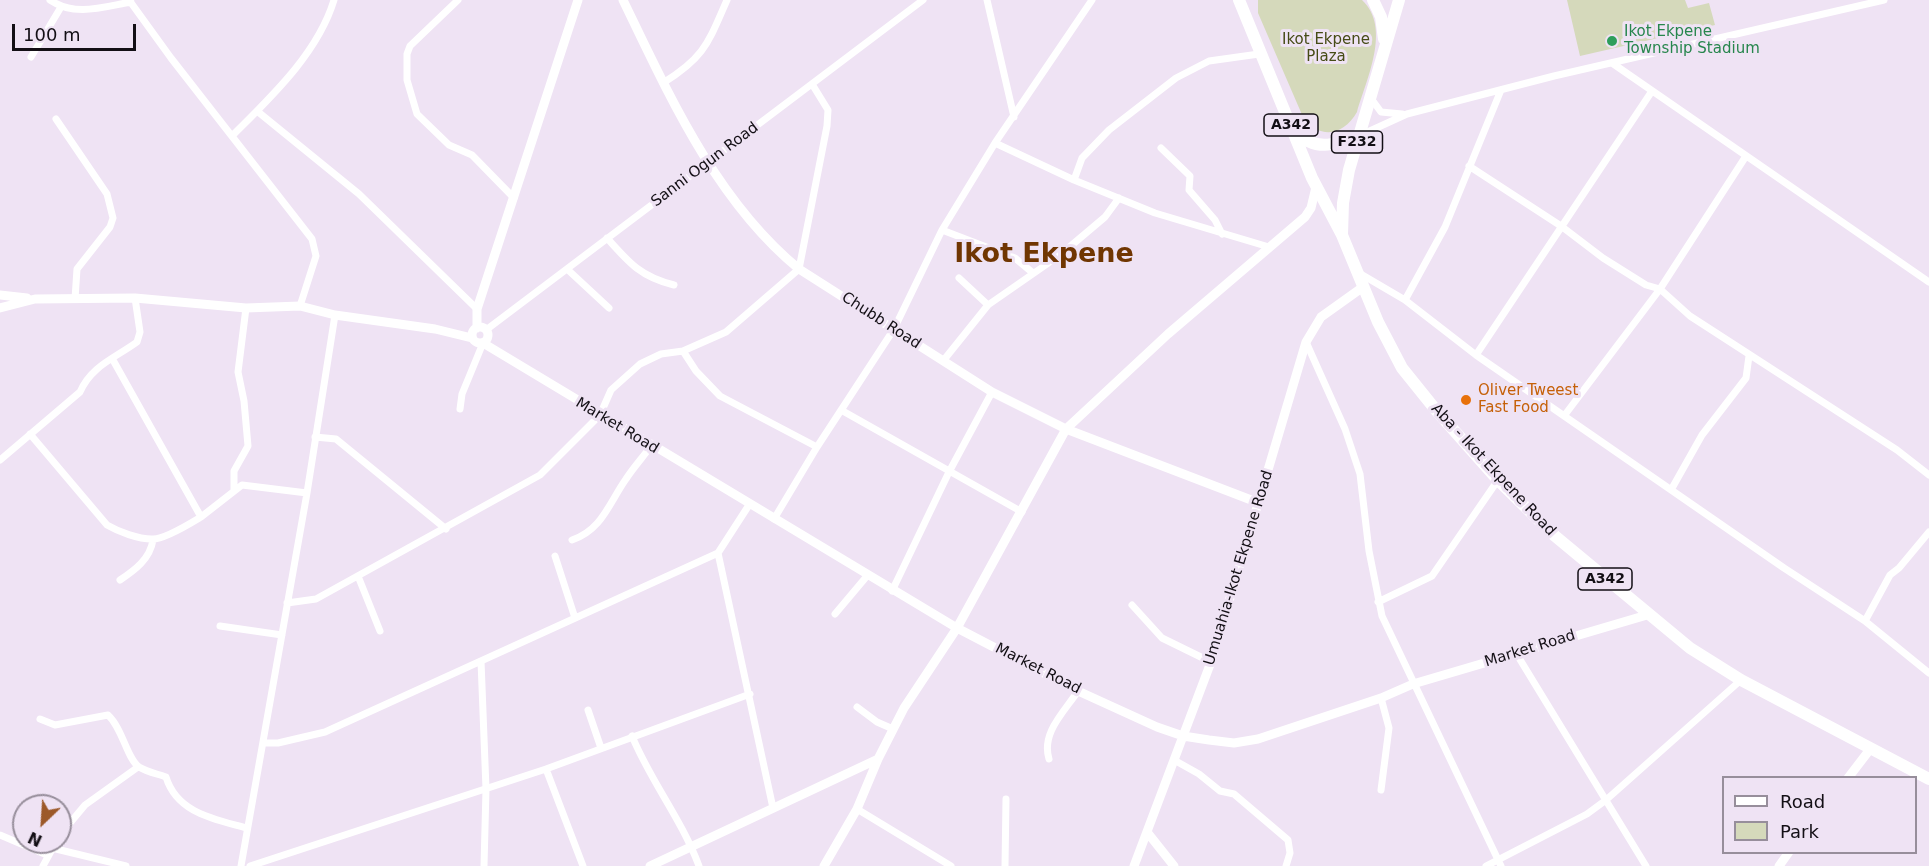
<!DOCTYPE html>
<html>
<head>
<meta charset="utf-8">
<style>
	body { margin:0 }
	#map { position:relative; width:1929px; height:866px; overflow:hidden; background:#efe3f4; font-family:"DejaVu Sans",sans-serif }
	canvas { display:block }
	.legend { position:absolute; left:1722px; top:776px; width:195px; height:78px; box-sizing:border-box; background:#efe3f4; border:2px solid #978e9b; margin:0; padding:8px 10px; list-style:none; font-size:18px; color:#130f15 }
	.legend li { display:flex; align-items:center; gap:12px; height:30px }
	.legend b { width:30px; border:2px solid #978e9b }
	.north { position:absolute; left:12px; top:794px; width:60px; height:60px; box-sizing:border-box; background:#efe3f4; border:2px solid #978e9b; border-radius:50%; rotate:205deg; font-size:16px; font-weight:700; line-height:24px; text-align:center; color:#130f15 }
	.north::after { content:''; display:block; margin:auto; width:21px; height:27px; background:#9c5929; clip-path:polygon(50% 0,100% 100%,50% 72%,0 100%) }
	.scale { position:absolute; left:12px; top:24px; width:124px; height:27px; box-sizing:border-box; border:3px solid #130f15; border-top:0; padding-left:8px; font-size:18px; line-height:21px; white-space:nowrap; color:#130f15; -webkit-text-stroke:4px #efe3f4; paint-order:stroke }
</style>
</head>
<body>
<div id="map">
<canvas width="1929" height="866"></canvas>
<ul class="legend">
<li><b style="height:8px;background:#fff"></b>Road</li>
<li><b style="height:16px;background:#d5d9bb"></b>Park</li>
</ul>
<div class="north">N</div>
<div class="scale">100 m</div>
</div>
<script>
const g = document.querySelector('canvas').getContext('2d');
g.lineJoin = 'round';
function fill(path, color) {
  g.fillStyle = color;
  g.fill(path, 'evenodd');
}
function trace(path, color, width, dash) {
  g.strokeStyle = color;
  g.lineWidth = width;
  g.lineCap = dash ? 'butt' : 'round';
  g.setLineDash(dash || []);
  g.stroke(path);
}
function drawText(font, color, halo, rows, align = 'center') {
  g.font = font + ' "DejaVu Sans",sans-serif';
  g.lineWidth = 6;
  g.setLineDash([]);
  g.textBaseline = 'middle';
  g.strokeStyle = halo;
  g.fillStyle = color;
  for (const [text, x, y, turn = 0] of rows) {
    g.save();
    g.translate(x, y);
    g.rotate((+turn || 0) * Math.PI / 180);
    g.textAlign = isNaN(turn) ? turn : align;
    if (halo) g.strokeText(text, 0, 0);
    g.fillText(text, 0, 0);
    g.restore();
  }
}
fill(new Path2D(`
	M1258 0H1362C1392 28 1366 80 1357 112 1343 136 1320 140 1303 117L1258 13Z
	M1567 0H1685L1688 8 1709 3 1715 25 1580 56Z`), '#d5d9bb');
trace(new Path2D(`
	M50 0C75 17 103 7 131 2
	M129 0 171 58 312 239 316 256 300 306
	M458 0 410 46 407 54V80L417 114 449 145 472 155 514 198
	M987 0 1014 117
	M31 57 61 7
	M1612 63 1929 282
	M663 83C705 57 708 43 727 0
	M1370 97 1381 112 1402 114
	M257 111 359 194 477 309
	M56 119 107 194 113 218 110 227 77 269 75 299
	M233 135C271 97 318 53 334 0
	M1361 135 1407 114 1554 76 1884 0
	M995 143 1074 180 1155 213 1269 247
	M1161 148 1190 176 1189 190 1215 220 1222 234
	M1469 166 1561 226 1603 258 1646 285 1660 289 1690 316 1897 450 1929 475
	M1074 180 1082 158 1109 130 1176 78 1209 61 1259 54
	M942 230 1015 258 1033 273
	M607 238C629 263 641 277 674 285
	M567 269 609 308
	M1359 273 1405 300 1476 355 1784 568 1865 621 1929 673
	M959 278 988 305
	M1405 300 1445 227 1501 90
	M486 330 923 0
	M1306 342 1345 429 1360 474 1369 551 1382 616 1501 866
	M683 351 696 371 720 396 817 447
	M1476 355 1652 91
	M113 360 201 517 242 485 307 493
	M943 361 988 305 1060 255 1105 217 1119 198
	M460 409 462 394 483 343
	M841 410 1022 512
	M1564 416 1660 289 1746 156
	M30 434 107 525C119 532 138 539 152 539 164 540 191 523 201 517
	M315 437 336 439 446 529
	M0 460 80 392C91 366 115 358 137 342L140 332 135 298
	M234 489V471L248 446 244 401 238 372 246 308
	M1671 490 1702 435 1746 378 1749 356
	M774 519 817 447 894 329 942 230 995 143 1092 0
	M572 540C602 530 609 503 626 479 633 468 643 457 651 446
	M718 553 773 808
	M555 556 575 618
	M358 576 380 631
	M120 580C135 570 150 559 153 540
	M892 591 949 472 992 392
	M1378 602 1432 576 1498 480
	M287 603 316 599 540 475 600 415 611 390 640 364 661 354 683 351 726 332 799 269 827 126 828 110 812 84
	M1132 605 1162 638 1211 662
	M835 614 867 576
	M1865 621 1890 575 1899 568 1929 532
	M220 626 282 635
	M1516 653 1646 866
	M481 661 486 789 484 866
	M1381 698 1389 728 1381 790
	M857 707 877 722 893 729
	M588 710 601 748
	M40 719 55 725 108 715C123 729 127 759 139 767 147 772 158 774 166 777 177 813 214 819 246 828
	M632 736C651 782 681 818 699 866
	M264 743H278L325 732 718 553 749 505
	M1049 759C1041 733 1064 712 1078 691
	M1174 760 1199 774 1220 791 1234 794 1288 840 1290 853 1286 866
	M546 769 583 866
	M857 809 951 866
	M0 835 47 855
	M60 835 85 805 138 767
	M52 848 126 866
	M43 866 56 842
	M241 866 307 493 335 315
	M250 866 546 769 750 694
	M1005 866 1006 799
	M1486 866 1587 814 1606 800 1741 680`), '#fff', 7);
trace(new Path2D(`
	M623 0C669 95 716 201 799 269L992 392 1066 429 1259 503
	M0 295 27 298
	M0 308 35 299 135 298 246 308 300 306 335 315 435 329 472 338
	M472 335a8 8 0 1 1 16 0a8 8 0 1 1-16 0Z
	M477 328V309L578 0
	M483 343 957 628 1078 691 1157 727 1183 736 1209 740 1234 743 1258 739 1381 698 1413 684 1647 615
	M1848 778 1871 748
	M1147 832 1174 866
	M650 866 878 759
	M824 866 857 809 878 759 904 708 957 628 1066 429 1168 334 1305 217 1311 208 1316 187
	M1134 866 1211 662 1306 342 1321 317 1363 287
	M1779 866 1789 852`), '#fff', 9);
trace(new Path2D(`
	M1239 0 1312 178 1342 235 1378 322 1402 368 1435 409 1498 480 1555 536 1690 648 1741 680 1929 779
	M1373 0 1381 17 1384 39
	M1295 131C1315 152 1334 145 1358 136
	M1342 234 1343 203 1349 170 1399 0`), '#fff', 12);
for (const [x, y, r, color] of [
	[1612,41,6,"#2e9e5b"],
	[1466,400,6,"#e8710a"]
]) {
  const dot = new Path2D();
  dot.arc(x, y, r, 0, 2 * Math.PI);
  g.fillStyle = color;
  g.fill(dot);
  trace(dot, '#efe3f4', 2);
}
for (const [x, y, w] of [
	[1291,125,54],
	[1357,142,51],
	[1605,579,54]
]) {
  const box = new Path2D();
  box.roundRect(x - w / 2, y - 11, w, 22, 4.5);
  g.fillStyle = '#efe3f4';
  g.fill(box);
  trace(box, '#130f15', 1.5);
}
drawText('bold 14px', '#130f15', null, [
	["A342",1291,125],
	["F232",1357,142],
	["A342",1605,579]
]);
drawText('15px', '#27864d', '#efe3f4', [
	["Ikot Ekpene",1624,32],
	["Township Stadium",1624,49]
], 'left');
drawText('15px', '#464b16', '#efe3f4', [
	["Ikot Ekpene",1326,40],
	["Plaza",1326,57]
]);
drawText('15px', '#130f15', '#efe3f4', [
	["Sanni Ogun Road",705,165,-37],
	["Chubb Road",881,321,33],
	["Market Road",617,426,31],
	["Aba - Ikot Ekpene Road",1493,470,47],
	["Umuahia-Ikot Ekpene Road",1239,568,-73],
	["Market Road",1530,649,-17],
	["Market Road",1038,669,27]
]);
drawText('15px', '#c56008', '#efe3f4', [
	["Oliver Tweest",1478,391],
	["Fast Food",1478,408]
], 'left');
drawText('bold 27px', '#703602', '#efe3f4', [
	["Ikot Ekpene",1044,255]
]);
</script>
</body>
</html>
